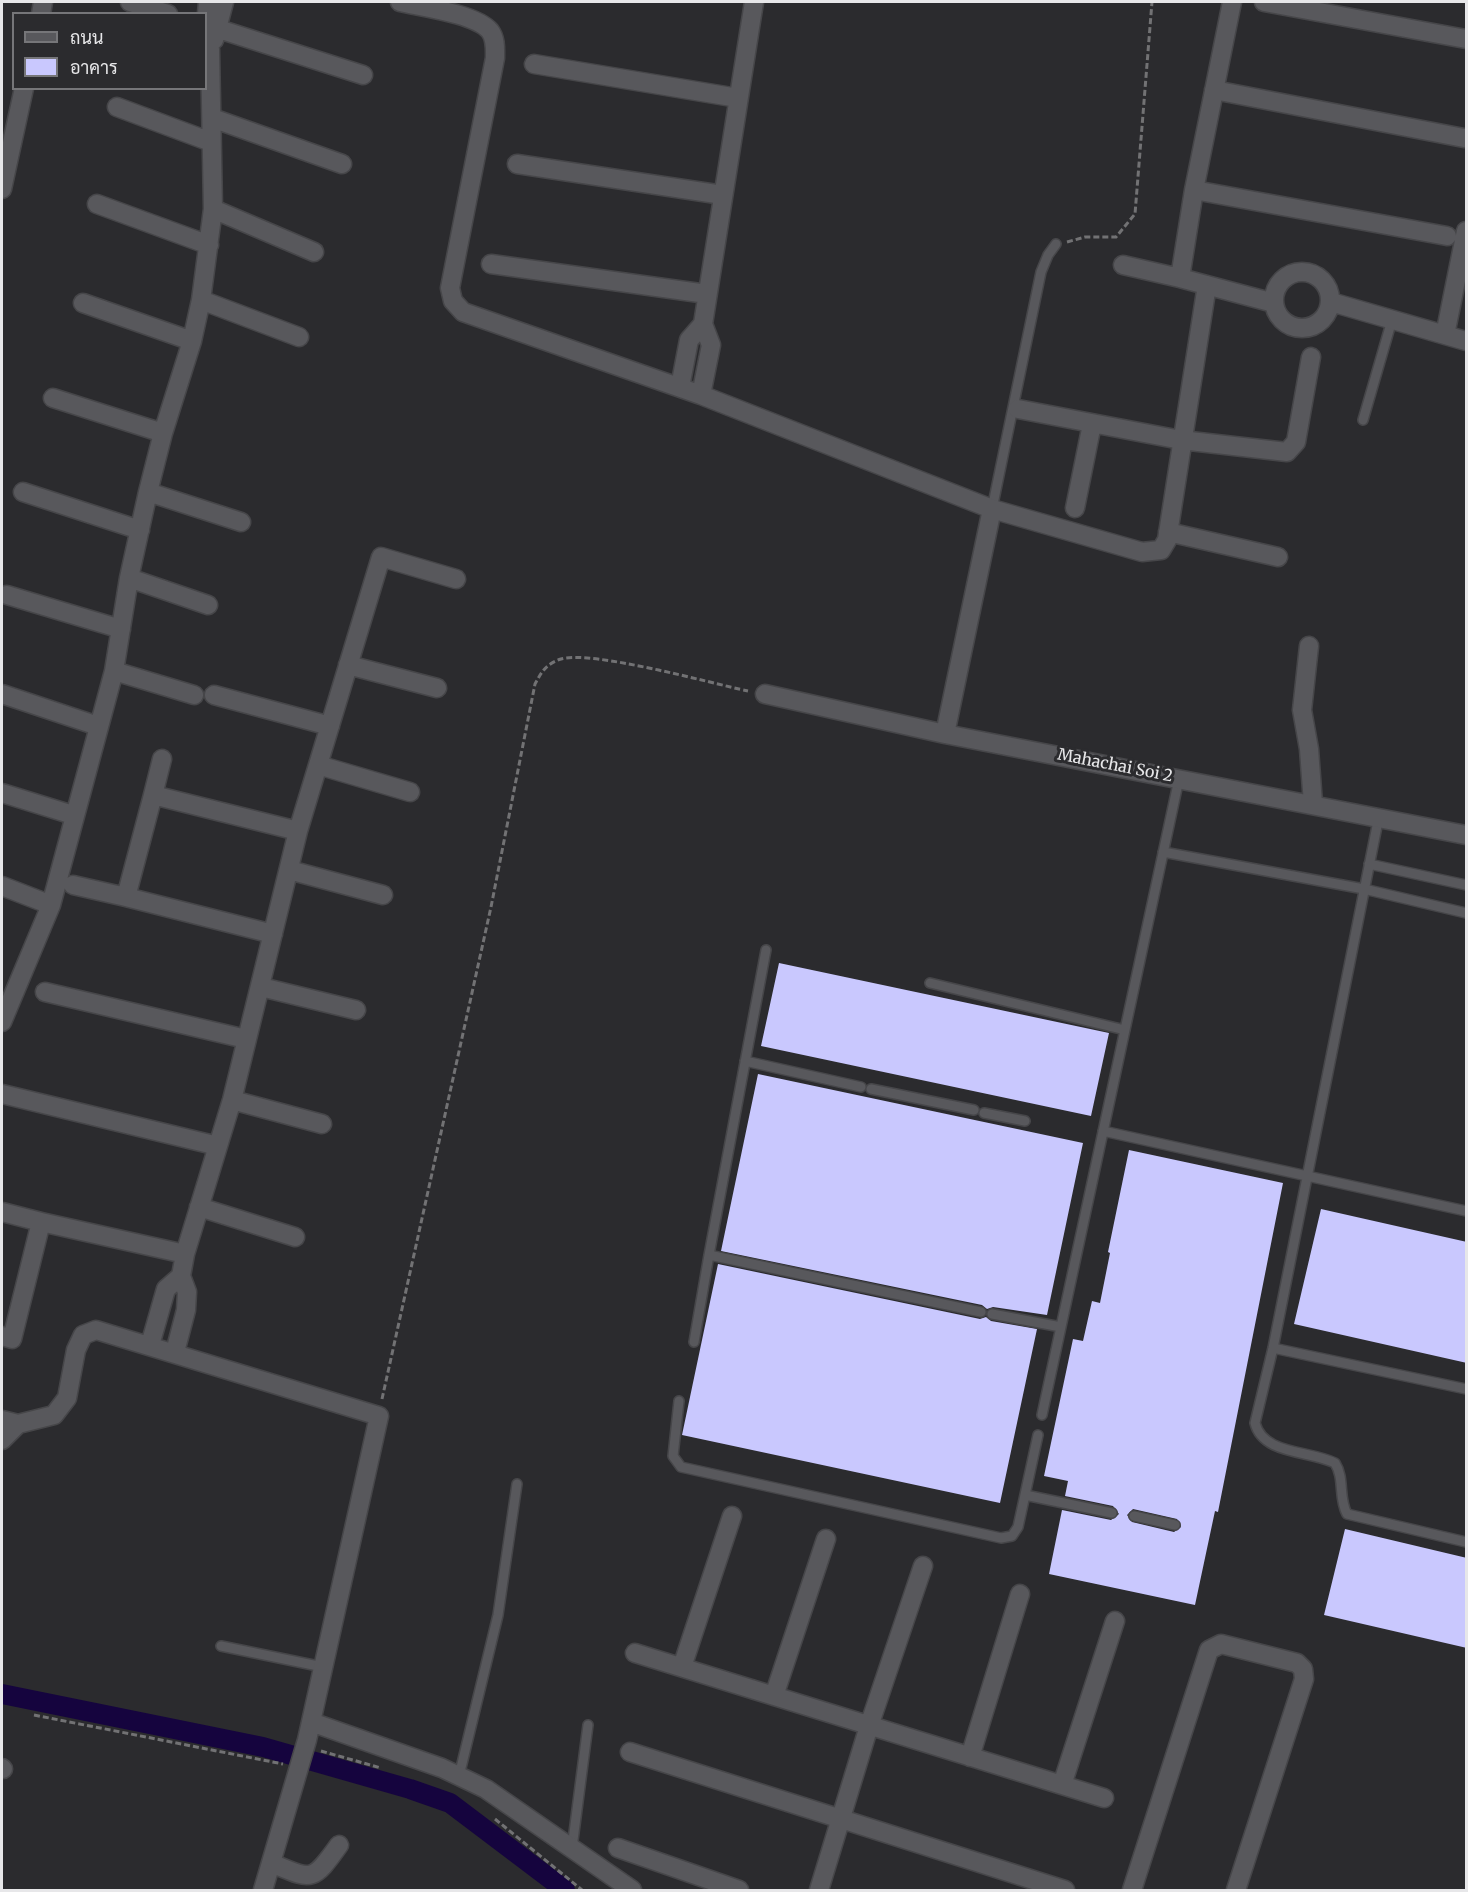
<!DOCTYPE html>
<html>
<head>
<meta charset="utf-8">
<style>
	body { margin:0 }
	#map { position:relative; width:1468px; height:1892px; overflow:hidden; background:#2b2b2e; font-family:Merriweather,Sarabun,serif }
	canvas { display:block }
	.frame { position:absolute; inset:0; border:3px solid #e7e7e9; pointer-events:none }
	.legend { position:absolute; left:12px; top:12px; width:195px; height:78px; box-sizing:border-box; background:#2b2b2e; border:2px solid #767679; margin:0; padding:8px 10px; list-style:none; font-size:18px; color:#e7e7e9 }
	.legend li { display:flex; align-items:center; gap:12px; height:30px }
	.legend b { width:30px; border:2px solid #767679 }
</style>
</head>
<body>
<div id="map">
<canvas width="1468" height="1892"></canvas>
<div class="frame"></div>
<ul class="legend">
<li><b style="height:8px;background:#58585c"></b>ถนน</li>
<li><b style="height:16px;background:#c9c8fe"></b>อาคาร</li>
</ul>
</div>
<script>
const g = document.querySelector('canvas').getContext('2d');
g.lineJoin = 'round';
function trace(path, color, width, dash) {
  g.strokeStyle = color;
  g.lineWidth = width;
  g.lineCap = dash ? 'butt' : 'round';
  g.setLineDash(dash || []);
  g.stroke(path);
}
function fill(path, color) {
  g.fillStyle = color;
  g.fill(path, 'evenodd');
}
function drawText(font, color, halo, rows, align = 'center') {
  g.font = font + ' Merriweather,serif';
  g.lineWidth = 6;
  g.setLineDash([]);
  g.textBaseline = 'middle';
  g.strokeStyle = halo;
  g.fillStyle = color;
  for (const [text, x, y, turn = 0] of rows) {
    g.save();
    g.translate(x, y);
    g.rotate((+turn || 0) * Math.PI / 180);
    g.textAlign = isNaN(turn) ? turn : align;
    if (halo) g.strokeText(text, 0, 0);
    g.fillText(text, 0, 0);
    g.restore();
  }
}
trace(new Path2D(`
	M2 1694 263 1747 410 1789 450 1803 565 1890`), '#15043e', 20);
fill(new Path2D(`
	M779 963 1109 1033 1091 1116 761 1046Z
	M758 1074 1083 1143 1047 1315 993 1307 987 1309 982 1305 721 1251Z
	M1129 1150 1283 1183 1218 1512 1215 1511 1195 1605 1049 1574 1062 1510 1111 1520 1119 1514 1113 1506 1065 1496 1068 1481 1044 1476 1073 1339 1083 1341 1092 1301 1100 1303 1110 1253 1108 1252ZM1133 1509 1177 1519 1181 1527 1174 1532 1132 1522 1127 1515Z
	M1321 1209 1467 1242V1363L1294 1324Z
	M718 1264 980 1319 986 1317 991 1321 1037 1329 1000 1503 682 1435Z
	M1345 1529 1467 1558V1648L1324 1615Z`), '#c9c8fe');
const lane = new Path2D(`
	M1363 420 1392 320
	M992 509 1041 272 1048 255 1056 244
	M1379 816 1273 1348 1255 1423C1263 1455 1309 1450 1335 1463 1345 1479 1338 1497 1347 1514L1466 1542
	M1163 852 1364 889 1466 913
	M1369 864 1466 885
	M766 950 709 1255 981 1312
	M930 983 1125 1030
	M745 1061 861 1087
	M871 1089 974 1110
	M984 1113 1025 1121
	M1103 1131 1466 1211
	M992 1314 1061 1327
	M694 1342 709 1255
	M1273 1348 1466 1389
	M679 1401 673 1456 681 1467 1001 1538 1012 1536 1018 1527 1038 1435
	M1042 1415 1179 779
	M1025 1495 1112 1513
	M1134 1516 1175 1525
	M221 1646 323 1667
	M459 1776 498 1615 517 1484
	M572 1848 588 1725`);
const street = new Path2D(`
	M130 2 168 14
	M400 2C422 7 476 14 490 31 496 39 495 49 495 58L450 288 453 301 463 312 701 395 992 509 1142 552 1161 550 1167 540 1207 285
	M1232 2 1194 190 1180 278 1274 303
	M1264 2 1466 39
	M41 14 43 2
	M206 25 363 75
	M214 40 224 2
	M534 64 738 98
	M1214 90 1464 138
	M117 107 211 142
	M212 118 342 164
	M517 164 723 195
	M2 189 24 88
	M1194 190 1447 236
	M97 204 209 245
	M213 209 314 252
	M491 264 707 294
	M1123 265 1180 278
	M1274 300a28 28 0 1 1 56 0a28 28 0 1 1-56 0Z
	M201 300 299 337
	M1331 302 1466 341
	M83 303 192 341
	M1445 335 1466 231
	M680 387 689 340 703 324
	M701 395 711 345 703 324 754 2
	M53 398 163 433
	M1018 409 1181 440 1287 452 1296 442 1311 357
	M23 492 140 530
	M148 492 241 522
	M1075 508 1092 424
	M1168 532 1278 557
	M129 578 208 605
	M7 595 121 629
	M1309 646 1302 710 1309 749 1313 804
	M348 665 437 688
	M114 671 194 695
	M2 694 98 726
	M765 694 945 734 1466 835
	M214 695 330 726
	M945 734 992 509
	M318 765 410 792
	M2 793 73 815
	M153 795 162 759
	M289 870 383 895
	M73 885 126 897
	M2 886 51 905
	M273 934 126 897 153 795 298 831
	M261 987 356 1010
	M45 992 246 1039
	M2 1022 51 905 114 671 129 578 148 492 163 433 192 341 201 300 213 209 210 50 206 25 208 2
	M2 1094 218 1146
	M232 1100 322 1124
	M199 1207 295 1237
	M2 1212 41 1222
	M2 1336 12 1339 41 1222 185 1254 232 1100 298 831 381 557 456 579
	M150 1345 166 1289 181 1276
	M175 1352 186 1310 187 1292 181 1276 185 1254
	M2 1420 18 1424 54 1415 67 1398 76 1350 83 1335 96 1330 379 1416 307 1740 263 1890
	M2 1440 18 1424
	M635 1653 1104 1798
	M682 1667 732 1516
	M774 1696 826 1539
	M311 1722 442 1768 486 1789 632 1890
	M630 1752 1065 1890
	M970 1757 1020 1594
	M2 1768 3 1769
	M1062 1785 1115 1621
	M618 1848 739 1890
	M271 1863C312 1880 312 1883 339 1845
	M819 1890 869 1726 923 1566
	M1132 1890 1209 1650 1221 1644 1297 1663 1303 1669 1304 1679 1236 1890`);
trace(lane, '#464649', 12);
trace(street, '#464649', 21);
trace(new Path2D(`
	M1067 242 1085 237H1116L1135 214 1152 2
	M382 1399 491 907 535 684C542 671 546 664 561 659 592 650 710 683 748 691
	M34 1715 283 1764
	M321 1751 381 1768
	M495 1819 582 1890`), '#727274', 3, [6, 3]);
trace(lane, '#58585c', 9);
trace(street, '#58585c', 18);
drawText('16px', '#e7e7e9', '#2b2b2e', [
	["Mahachai Soi 2",1115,766,11]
]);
</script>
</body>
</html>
